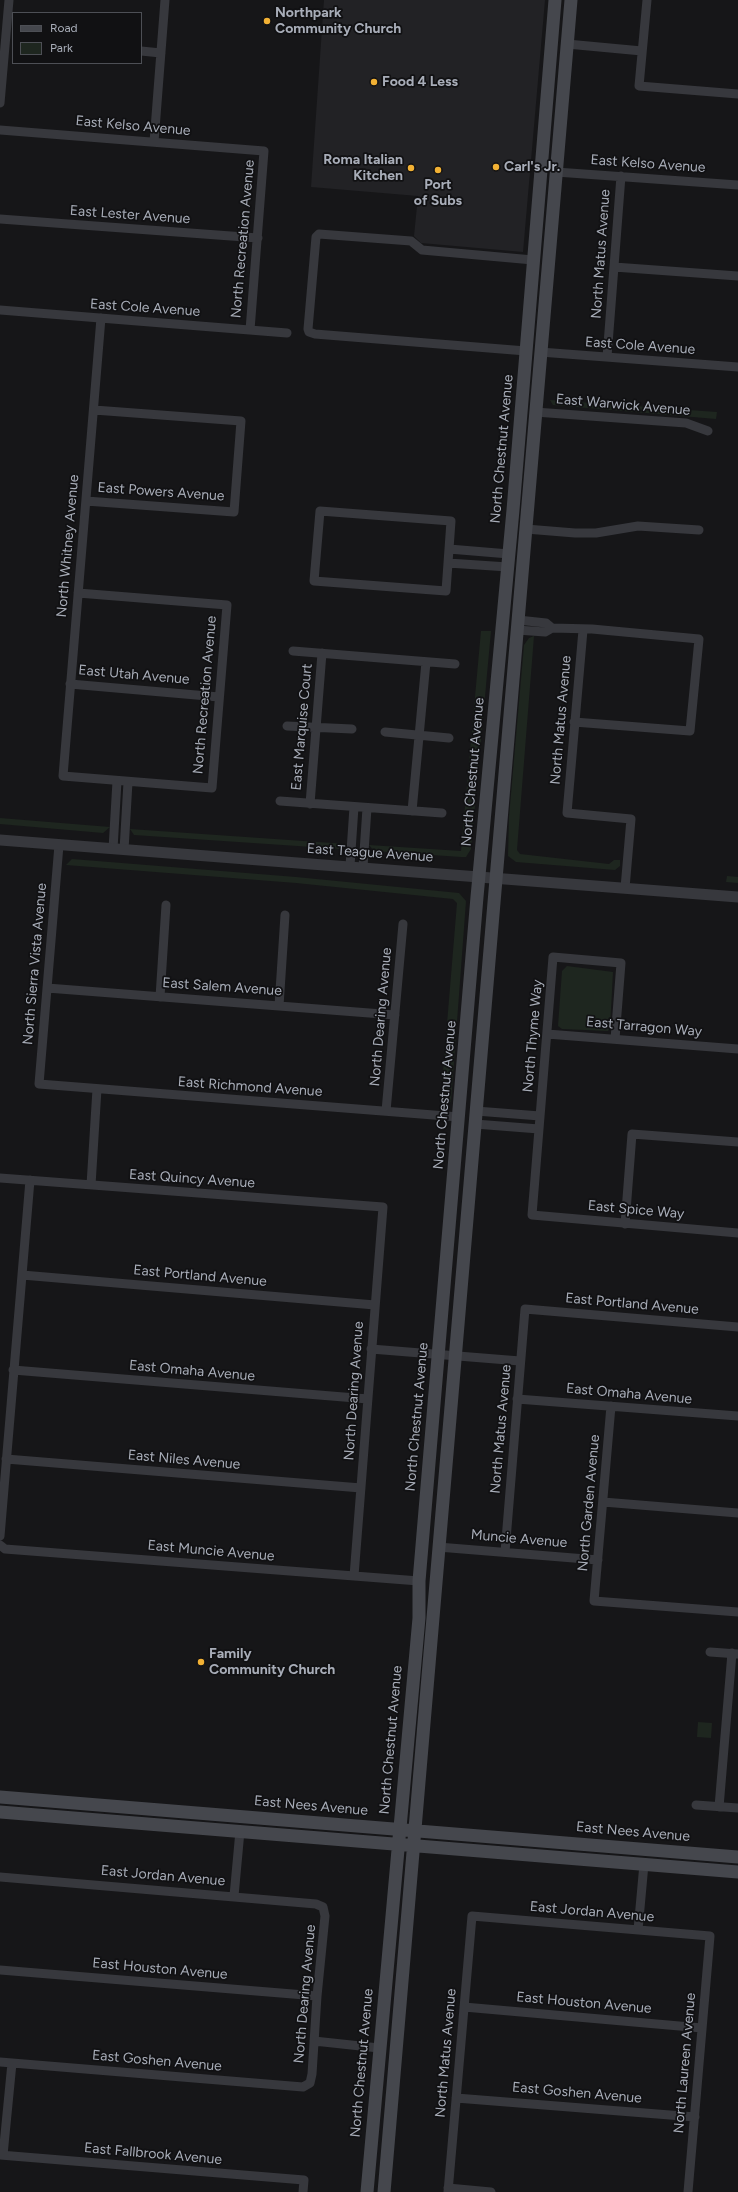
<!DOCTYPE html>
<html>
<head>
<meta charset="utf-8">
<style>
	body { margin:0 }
	#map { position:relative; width:738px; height:2192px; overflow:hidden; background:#161618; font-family:Figtree,sans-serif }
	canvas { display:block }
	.legend { position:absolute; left:12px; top:12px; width:130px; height:52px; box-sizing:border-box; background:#111113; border:1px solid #4d4f55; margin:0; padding:5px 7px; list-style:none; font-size:12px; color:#a8adb8 }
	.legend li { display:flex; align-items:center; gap:8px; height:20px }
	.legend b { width:20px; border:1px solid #4d4f55 }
</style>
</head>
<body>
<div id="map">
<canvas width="738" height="2192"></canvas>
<ul class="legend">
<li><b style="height:5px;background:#45474d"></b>Road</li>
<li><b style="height:11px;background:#1e261f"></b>Park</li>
</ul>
</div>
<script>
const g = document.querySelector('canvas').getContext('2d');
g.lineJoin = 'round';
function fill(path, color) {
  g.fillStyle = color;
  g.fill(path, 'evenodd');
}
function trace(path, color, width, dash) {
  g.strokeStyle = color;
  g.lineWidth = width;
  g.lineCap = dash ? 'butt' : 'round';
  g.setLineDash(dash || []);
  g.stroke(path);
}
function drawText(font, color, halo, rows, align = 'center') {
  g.font = font + ' Figtree,sans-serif';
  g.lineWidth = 3.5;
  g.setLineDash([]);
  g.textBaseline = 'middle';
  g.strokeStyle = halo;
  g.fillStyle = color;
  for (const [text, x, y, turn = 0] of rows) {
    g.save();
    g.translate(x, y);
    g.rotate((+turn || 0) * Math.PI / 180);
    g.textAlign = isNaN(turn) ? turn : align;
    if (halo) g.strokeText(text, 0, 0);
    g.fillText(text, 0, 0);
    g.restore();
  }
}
fill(new Path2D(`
	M324 0H545L523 252 421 243 414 236 418 196 311 187Z`), '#222225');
fill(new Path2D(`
	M550 400 717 412 716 419 553 405Z
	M481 631H491L471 849 466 857H461L374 851 369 845 461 851Z
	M534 636 517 850 520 854 609 864 614 860H620V866L615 870 516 862 508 856 509 817 524 645 529 638Z
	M0 818 110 827 103 833 0 824Z
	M130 829 347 844 342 849 134 835Z
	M72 859 296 877 459 893 466 901 451 1102 440 1108 457 903 453 899 296 883 66 865Z
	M727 876 738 877V883L726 882Z
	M567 966 613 972 610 1028 608 1031 562 1029 558 1026 562 971Z
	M698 1722 712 1723 711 1738 697 1737Z`), '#1e261f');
trace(new Path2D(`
	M647 0 639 86 738 94
	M567 44 642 51
	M141 51 161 53
	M0 103 9 0
	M0 130 264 151 250 330
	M154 142 165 0
	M556 172 738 185
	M0 219 258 238
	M614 267 738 276
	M0 310 287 333
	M526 351 315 334 309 332 308 329 316 237 319 234 411 241 422 250 533 260
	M540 352 738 367
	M607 357 621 176
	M535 412 686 423 708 431
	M86 501 234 512 241 421 94 410
	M320 511 451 521 446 591 314 581Z
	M526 529 575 533H596L638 526 699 530
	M449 549 509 554
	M448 563 508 567
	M78 593 227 605 212 788 63 776 101 318
	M518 620 546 623 552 628
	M517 630 545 632 552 628 592 629 699 639 690 731 574 722
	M583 630 567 813 631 819 625 888
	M293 651 455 664
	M70 684 219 697
	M287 726 352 729
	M385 732 449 738
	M280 801 442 813
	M310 804 322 653
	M412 811 426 662
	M59 845 39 1084 459 1117
	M113 849 117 781
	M124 850 128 782
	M350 866 354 807
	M363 867 367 808
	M47 988 395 1015
	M160 997 166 905
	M279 1006 285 915
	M547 1034 738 1049
	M615 1039 621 963 553 957 532 1215 738 1233
	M386 1111 403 924
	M476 1111 540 1116
	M475 1124 539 1129
	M0 1178 383 1207 354 1576
	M91 1185 97 1089
	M625 1224 632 1134 738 1142
	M22 1275 375 1305
	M371 1349 520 1361
	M13 1370 368 1399
	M517 1399 738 1416
	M611 1406 594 1601 738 1612
	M6 1459 361 1488
	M603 1502 738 1513
	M0 1536 30 1180
	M0 1545 5 1549 419 1581
	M438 1547 598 1560
	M505 1552 525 1309 738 1327
	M710 1652 738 1654
	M696 1805 738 1808
	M719 1807 732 1653
	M0 1877 316 1904 323 1907 325 1916 317 1996 312 2074 310 2083 303 2087 0 2062
	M234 1896 240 1831
	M638 1930 644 1864
	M0 1970 317 1996
	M464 2007 702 2028
	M314 2041 379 2048
	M456 2098 695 2117
	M0 2155 304 2180 303 2192
	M3 2155 12 2063
	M448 2188 491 2192
	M448 2192 472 1916 710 1936 688 2192`), '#37383d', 9);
trace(new Path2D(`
	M0 840 738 897`), '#37383d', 11);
trace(new Path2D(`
	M0 1797 738 1857
	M0 1812 738 1872
	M367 2192 419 1618V1581L477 897 513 510 555 0
	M384 2192 571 0`), '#45474d', 13);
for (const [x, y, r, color] of [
	[267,21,4,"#f2b134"],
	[374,82,4,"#f2b134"],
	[496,167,4,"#f2b134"],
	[411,168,4,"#f2b134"],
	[438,170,4,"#f2b134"],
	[201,1662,4,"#f2b134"]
]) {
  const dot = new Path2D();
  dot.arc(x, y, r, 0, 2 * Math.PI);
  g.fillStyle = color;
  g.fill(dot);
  trace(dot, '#111113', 1.5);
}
drawText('bold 14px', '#a8adb8', '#111113', [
	["Northpark",275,13],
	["Community Church",275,29],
	["Food 4 Less",382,82],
	["Roma Italian",403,160,"right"],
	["Kitchen",403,176,"right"],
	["Carl's Jr.",504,167],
	["Port",438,185,"center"],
	["of Subs",438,201,"center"],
	["Family",209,1654],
	["Community Church",209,1670]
], 'left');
drawText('14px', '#a8adb8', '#111113', [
	["East Kelso Avenue",133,126,5],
	["East Kelso Avenue",648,164,4],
	["East Lester Avenue",130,215,4],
	["North Recreation Avenue",243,239,-85],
	["North Matus Avenue",601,254,-86],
	["East Cole Avenue",145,308,4],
	["East Cole Avenue",640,346,4],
	["East Warwick Avenue",623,405,5],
	["North Chestnut Avenue",502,449,-85],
	["East Powers Avenue",161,492,4],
	["North Whitney Avenue",68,546,-85],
	["East Utah Avenue",134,675,5],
	["North Recreation Avenue",205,695,-85],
	["North Matus Avenue",561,720,-85],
	["East Marquise Court",302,727,-85],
	["North Chestnut Avenue",473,772,-85],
	["East Teague Avenue",370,853,4],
	["North Sierra Vista Avenue",35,964,-85],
	["East Salem Avenue",222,987,4],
	["North Dearing Avenue",381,1017,-85],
	["East Tarragon Way",644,1027,5],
	["North Thyme Way",533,1036,-85],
	["East Richmond Avenue",250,1087,4],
	["North Chestnut Avenue",445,1095,-85],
	["East Quincy Avenue",192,1179,4],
	["East Spice Way",636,1210,5],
	["East Portland Avenue",200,1276,5],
	["East Portland Avenue",632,1304,5],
	["East Omaha Avenue",192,1371,5],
	["North Dearing Avenue",354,1391,-86],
	["East Omaha Avenue",629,1394,5],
	["North Chestnut Avenue",417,1417,-85],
	["North Matus Avenue",501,1429,-85],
	["East Niles Avenue",184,1460,5],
	["North Garden Avenue",589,1503,-85],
	["Muncie Avenue",519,1539,5],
	["East Muncie Avenue",211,1551,5],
	["North Chestnut Avenue",391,1740,-85],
	["East Nees Avenue",311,1806,5],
	["East Nees Avenue",633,1832,5],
	["East Jordan Avenue",163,1876,5],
	["East Jordan Avenue",592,1912,5],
	["East Houston Avenue",160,1969,5],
	["North Dearing Avenue",305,1994,-85],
	["East Houston Avenue",584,2003,5],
	["North Matus Avenue",446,2053,-85],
	["East Goshen Avenue",157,2061,5],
	["North Chestnut Avenue",362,2063,-85],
	["North Laureen Avenue",685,2063,-85],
	["East Goshen Avenue",577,2093,5],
	["East Fallbrook Avenue",153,2154,5]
]);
</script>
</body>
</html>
